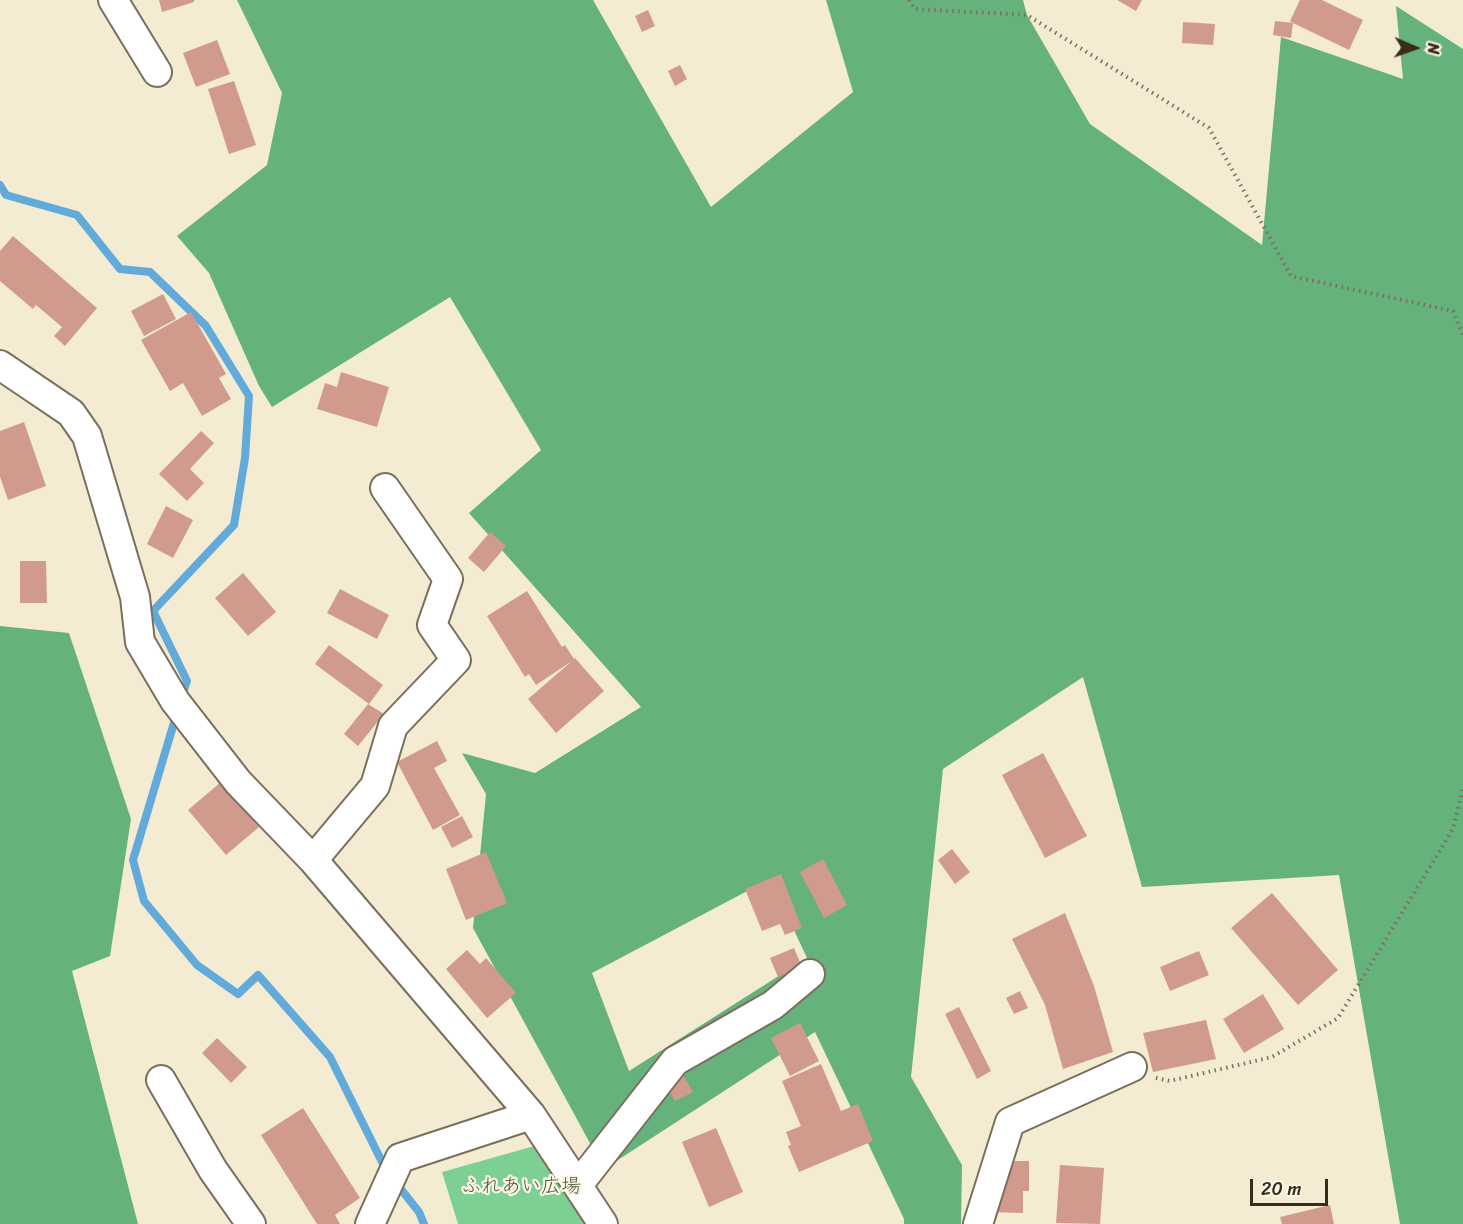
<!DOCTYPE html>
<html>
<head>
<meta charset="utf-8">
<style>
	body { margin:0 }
	#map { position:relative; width:1463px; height:1224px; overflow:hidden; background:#f3ecd3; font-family:Sriracha,sans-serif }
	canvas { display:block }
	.north { position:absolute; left:1385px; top:18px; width:60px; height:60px; -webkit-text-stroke:4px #fcf5e5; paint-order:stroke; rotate:92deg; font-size:16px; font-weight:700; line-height:24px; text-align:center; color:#3b2a1e }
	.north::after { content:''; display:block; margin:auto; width:21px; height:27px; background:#3b2a1e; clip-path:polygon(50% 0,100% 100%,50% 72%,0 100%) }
	.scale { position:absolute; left:1250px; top:1179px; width:78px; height:27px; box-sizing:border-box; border:3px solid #3b2a1e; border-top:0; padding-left:8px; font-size:18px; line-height:21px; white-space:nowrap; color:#3b2a1e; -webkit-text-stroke:4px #fcf5e5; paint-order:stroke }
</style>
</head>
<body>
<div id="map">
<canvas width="1463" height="1224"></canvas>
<div class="north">N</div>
<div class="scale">20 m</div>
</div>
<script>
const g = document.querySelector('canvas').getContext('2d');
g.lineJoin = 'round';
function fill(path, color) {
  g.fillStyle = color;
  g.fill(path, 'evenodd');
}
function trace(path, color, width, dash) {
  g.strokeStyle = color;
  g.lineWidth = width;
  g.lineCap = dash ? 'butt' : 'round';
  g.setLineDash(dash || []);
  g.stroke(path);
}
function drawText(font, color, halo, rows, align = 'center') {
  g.font = font + ' Sriracha,"Klee One",sans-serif';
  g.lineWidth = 4.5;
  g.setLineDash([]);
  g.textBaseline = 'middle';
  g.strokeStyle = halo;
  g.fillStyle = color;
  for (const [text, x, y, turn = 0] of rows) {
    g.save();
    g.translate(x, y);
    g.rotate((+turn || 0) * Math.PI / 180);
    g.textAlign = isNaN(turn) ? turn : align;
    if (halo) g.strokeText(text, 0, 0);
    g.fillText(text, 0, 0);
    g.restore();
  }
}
fill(new Path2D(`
	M538 1145 590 1224H458L442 1172Z`), '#7cd093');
fill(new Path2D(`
	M237 0H593L711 207 853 92 826 0H1023L1027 15 1090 124 1262 245 1281 37 1403 79 1396 6 1463 49V1224H1400L1339 875 1142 887 1083 677 943 769 911 1077 962 1165 961 1224H904V1219L815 1032 604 1169 473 928 486 794 462 753 535 773 641 707 469 513 541 450 450 297 272 407 259 386 209 273 177 236 267 165 282 93ZM770 879 807 958 629 1071 592 973Z
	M0 626 69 633 131 819 110 956 72 971 138 1224H0Z`), '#65b27d');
trace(new Path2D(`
	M0 185 6 195 77 215 120 269 150 272 206 326 249 396 245 458 234 525 153 611 187 681 181 698
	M176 716 133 860 144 901 197 965 238 994 258 975 330 1057 387 1172
	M396 1183 419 1212 424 1224`), '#62aad9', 8);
fill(new Path2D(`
	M159 0H194V2L162 12Z
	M1117 0H1142L1136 11Z
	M1300 0H1322L1363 20 1349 50 1293 23 1291 38 1273 35 1275 21 1293 23 1290 21Z
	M648 10 655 26 642 32 635 16Z
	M1183 22 1215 24 1213 45 1182 43Z
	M217 40 230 74 196 87 183 53Z
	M680 65 687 79 675 86 668 71Z
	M234 81 256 145 229 154 208 89Z
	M13 236 97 308 65 346 54 336 62 327 36 305 33 309 0 281V251Z
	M163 294 176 319 144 336 131 311Z
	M191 312 226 374 219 378 231 399 202 416 183 383 170 391 141 340Z
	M341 372 389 387 377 427 317 409 325 383 337 387Z
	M24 422 46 486 8 500 0 477V431Z
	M201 431 214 443 190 469 204 483 187 501 159 474Z
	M166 506 193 520 173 558 147 544Z
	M490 532 506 546 484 572 468 558Z
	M20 561H46L47 603H20Z
	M243 573 276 612 248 636 215 598Z
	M340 589 389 615 377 639 327 613Z
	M527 591 562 647 565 645 574 659 575 658 604 691 556 733 528 699 572 661 536 685 529 674 525 677 487 616Z
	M329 645 383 685 369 704 315 664Z
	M368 704 384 714 358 746 344 734Z
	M437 741 447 761 434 768 460 815 433 830 397 762Z
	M1043 753 1087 836 1045 858 1002 775Z
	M221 782 259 827 226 855 188 810Z
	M462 816 473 837 452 848 441 827Z
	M952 849 970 872 955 884 938 860Z
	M486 852 507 903 466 920 446 869Z
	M823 859 847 905 824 918 800 872Z
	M781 874 802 928 785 935 780 924 762 931 745 889Z
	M1272 893 1338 970 1298 1005 1231 928Z
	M1065 913 1094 986 1113 1052 1063 1069 1045 1005 1012 939Z
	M794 948 802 967 778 977 770 958Z
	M467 950 480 964 486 958 516 993 487 1018 446 969Z
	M1199 951 1209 975 1170 991 1160 967Z
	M1020 991 1028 1008 1014 1014 1006 998Z
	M1263 994 1284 1029 1244 1053 1223 1019Z
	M959 1007 991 1071 977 1079 945 1014Z
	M1206 1020 1216 1059 1153 1072 1143 1033Z
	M800 1023 819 1061 790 1076 771 1038Z
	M217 1038 247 1067 231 1083 202 1053Z
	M821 1064 841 1111 858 1104 873 1141 799 1172 788 1146 791 1145 786 1132 801 1126 782 1081Z
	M683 1075 693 1092 675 1101 666 1085Z
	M303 1108 360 1198 335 1215 340 1224H317L261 1135Z
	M716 1128 743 1192 709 1207 682 1142Z
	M986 1161H1029V1191H1023V1213L986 1212Z
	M1060 1165 1104 1168 1100 1224 1056 1223Z
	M1330 1205 1334 1224H1282L1280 1217Z`), '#d09b8d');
const minor = new Path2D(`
	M113 0 157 72
	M0 365 71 413 87 436 135 597 140 642 175 701 238 782 313 860 531 1115 603 1224
	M313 860 375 786 393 726 456 660 432 625 448 579 385 488
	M161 1080 213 1170 251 1224
	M578 1185 675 1061 773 1005 810 974
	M370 1224 400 1158 531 1115
	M978 1224 1010 1122 1132 1067`);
trace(minor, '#7b6e5d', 32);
trace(new Path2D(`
	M909 0 915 9 1027 15 1209 128 1291 276 1453 311 1463 335
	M1156 1078 1170 1081 1272 1057 1338 1018 1453 829 1463 788`), '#7b6e5d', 4, [1.5, 4.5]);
trace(minor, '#fff', 28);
drawText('20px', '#4e5c41', '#fcf5e5', [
	["ふれあい広場",521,1187]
]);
</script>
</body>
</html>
